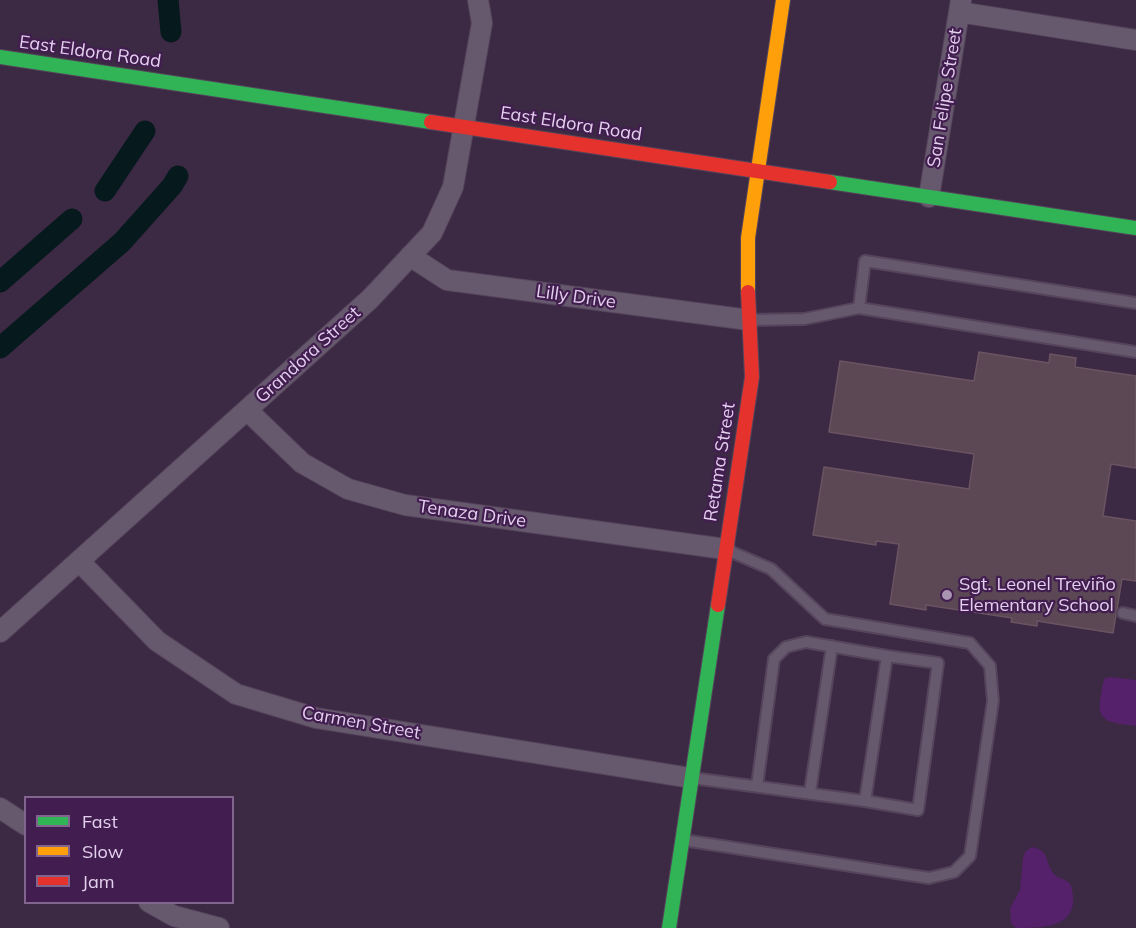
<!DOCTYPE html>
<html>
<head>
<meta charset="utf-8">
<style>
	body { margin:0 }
	#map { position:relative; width:1136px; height:928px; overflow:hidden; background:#3c2944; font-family:Mulish,sans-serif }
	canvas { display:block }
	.legend { position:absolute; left:24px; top:796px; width:210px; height:108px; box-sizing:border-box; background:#411e4f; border:2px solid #82658f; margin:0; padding:8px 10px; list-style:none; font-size:18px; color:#e4cfee }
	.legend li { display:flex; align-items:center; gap:12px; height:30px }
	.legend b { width:30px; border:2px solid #82658f }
</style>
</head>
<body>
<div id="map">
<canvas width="1136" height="928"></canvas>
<ul class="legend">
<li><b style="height:8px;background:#30b455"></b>Fast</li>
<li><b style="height:8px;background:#ff9f0a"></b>Slow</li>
<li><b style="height:8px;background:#e5322d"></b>Jam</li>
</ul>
</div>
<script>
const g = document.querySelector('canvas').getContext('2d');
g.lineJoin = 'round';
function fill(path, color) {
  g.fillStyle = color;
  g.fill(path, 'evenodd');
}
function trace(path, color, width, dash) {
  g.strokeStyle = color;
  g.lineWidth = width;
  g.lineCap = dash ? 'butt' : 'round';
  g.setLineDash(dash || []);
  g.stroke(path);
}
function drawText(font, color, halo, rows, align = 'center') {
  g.font = font + ' Mulish,sans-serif';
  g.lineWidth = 4.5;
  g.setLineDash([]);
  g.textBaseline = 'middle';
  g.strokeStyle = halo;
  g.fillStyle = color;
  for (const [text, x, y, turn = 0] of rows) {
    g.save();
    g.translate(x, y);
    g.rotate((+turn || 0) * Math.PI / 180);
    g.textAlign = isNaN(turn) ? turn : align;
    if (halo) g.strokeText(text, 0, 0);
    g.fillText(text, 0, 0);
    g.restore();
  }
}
fill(new Path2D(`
	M1111 677 1136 680V726C1118 723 1096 725 1100 701 1101 693 1102 685 1105 678Z
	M1032 847C1051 851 1044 862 1054 874 1058 879 1067 879 1070 884 1073 888 1073 898 1073 903 1071 928 1038 928 1016 928L1011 923 1010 908 1020 890 1023 858 1025 852Z`), '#55216a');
trace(new Path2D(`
	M168 0 171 32
	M105 191 145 131
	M0 282 72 219
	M0 348 122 242 172 186 178 176`), '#06191c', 21);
const building = new Path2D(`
	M979 352 1049 363 1050 354 1076 358 1075 367 1136 376V468L1111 464 1103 516 1136 521V581L1122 579 1113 633 1037 621V626L1011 622 1012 618 926 605V610L890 604 899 544 876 541V545L813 535 824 467 969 489 974 454 829 432 840 361 974 381Z`);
fill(building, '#5c4754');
trace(building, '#6b5462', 1.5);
const lane = new Path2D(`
	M859 308 865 261 1136 303
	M749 320 804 319 859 308 1136 352
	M1123 613 1136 616
	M692 778 865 801 887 656 806 642 786 647 774 659 757 786
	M810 792 832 646
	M865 801 918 810 938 663 887 656
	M683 840 929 878 954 872 970 856 993 701 990 666 970 643 825 619 771 569 727 550`);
const street = new Path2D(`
	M959 12 1136 40
	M929 197 961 0
	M410 256 447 280 749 320
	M247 410 302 463 348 489 405 505 725 549
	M79 561 157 641 236 694 316 718 691 778
	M0 632 370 299 432 233 453 187 482 23 478 0
	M0 808 26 825
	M149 902 174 916 219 928`);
const fast = new Path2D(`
	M0 57 431 122
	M830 182 1136 228
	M669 928 718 605`);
const slow = new Path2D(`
	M748 292V238L783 0`);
const jam = new Path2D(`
	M431 122 830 182
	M718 605 752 377 748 292`);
trace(lane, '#55445b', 14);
trace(street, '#55445b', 22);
trace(fast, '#55445b', 16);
trace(slow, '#55445b', 16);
trace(jam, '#55445b', 16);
trace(lane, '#67596d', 10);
trace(street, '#67596d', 20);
trace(fast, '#30b455', 14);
trace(slow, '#ff9f0a', 14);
trace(jam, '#e5322d', 14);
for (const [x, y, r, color] of [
	[947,595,6,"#a995b2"]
]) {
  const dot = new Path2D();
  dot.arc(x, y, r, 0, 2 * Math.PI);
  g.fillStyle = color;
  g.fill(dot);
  trace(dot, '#411e4f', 2);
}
drawText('18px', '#e4cfee', '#411e4f', [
	["East Eldora Road",90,52,8],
	["San Felipe Street",945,98,-81],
	["East Eldora Road",571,124,9],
	["Lilly Drive",576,297,8],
	["Grandora Street",308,355,-42],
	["Retama Street",720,462,-81],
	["Tenaza Drive",472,514,8],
	["Carmen Street",361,723,10]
]);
drawText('18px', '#e4cfee', '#411e4f', [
	["Sgt. Leonel Treviño",959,585],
	["Elementary School",959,606]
], 'left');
</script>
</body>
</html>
